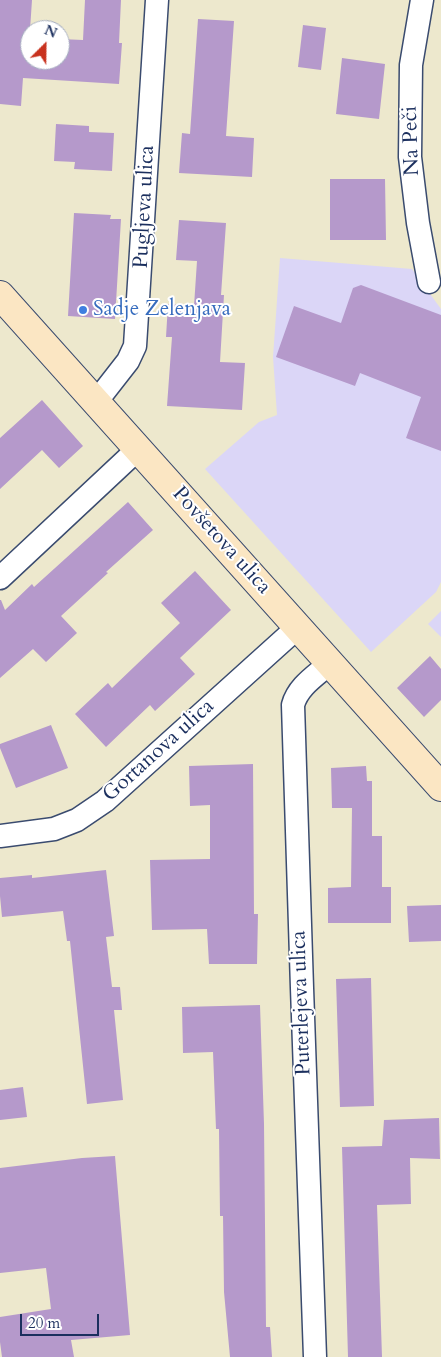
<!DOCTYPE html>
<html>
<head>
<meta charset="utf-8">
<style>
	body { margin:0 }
	#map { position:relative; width:441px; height:1357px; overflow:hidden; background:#ede8cd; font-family:Cardo,serif }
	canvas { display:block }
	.north { position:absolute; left:20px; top:20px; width:50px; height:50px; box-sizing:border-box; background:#fff; border:1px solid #a4acbf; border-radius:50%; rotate:23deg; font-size:14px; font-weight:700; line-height:20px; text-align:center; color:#1b2f5e }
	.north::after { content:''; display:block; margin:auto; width:18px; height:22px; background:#c8321e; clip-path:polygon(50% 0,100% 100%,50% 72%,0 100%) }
	.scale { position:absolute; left:20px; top:1314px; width:79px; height:22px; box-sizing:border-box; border:2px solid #1b2f5e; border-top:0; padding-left:6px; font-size:15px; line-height:18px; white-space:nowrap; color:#1b2f5e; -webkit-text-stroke:4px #fff; paint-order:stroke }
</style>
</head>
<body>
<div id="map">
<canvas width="441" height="1357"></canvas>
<div class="north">N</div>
<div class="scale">20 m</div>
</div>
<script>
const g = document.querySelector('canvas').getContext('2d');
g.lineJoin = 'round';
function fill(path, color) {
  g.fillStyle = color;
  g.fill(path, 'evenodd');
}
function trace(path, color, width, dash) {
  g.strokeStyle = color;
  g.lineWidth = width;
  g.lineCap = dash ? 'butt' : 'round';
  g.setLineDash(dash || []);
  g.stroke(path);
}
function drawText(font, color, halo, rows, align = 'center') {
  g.font = font + ' Cardo,serif';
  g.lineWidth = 4;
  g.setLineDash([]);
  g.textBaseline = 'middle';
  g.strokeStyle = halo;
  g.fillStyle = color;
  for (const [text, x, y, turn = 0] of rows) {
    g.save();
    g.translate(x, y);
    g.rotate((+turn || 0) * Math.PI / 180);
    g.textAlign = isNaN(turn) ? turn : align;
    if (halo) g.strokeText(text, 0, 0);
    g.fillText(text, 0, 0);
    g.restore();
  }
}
fill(new Path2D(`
	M280 258 412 269 441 309V582L436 592 371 652 205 469 259 422 277 415 273 357Z
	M441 611V637L428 624Z`), '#dbd6f7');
fill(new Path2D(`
	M0 0H32L30 30V60H60V39L83 40 85 0H121L119 43H122L119 84 23 78 21 106 0 104Z
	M198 19 234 21 226 136 254 138 252 177 179 173 182 133 190 134Z
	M303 25 326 28 321 70 298 67Z
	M342 58 385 64 379 119 336 114Z
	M56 124 89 126V132L114 133 112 171 74 169 75 162 54 161Z
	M330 179H385L386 240H330Z
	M74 213 111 215 110 219H121L115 319 68 316Z
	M179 220 226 223 221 295H224L220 362 245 363 242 410 167 406 172 337H166L168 304 194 306 197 261 176 260Z
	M361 285 441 315V451L406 438 421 397 360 373 355 386 276 357 294 306 341 323 353 288Z
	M42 400 83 446 59 468 42 450 0 489V438Z
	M128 502 153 530 106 572 108 573 61 616 77 633 46 662 33 649 0 678V600H1L5 610 32 584 34 587Z
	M195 571 231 610 180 658 195 674 155 711 150 705 106 747 75 714 108 683 112 688 180 623 161 603Z
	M430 656 441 669V700L424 717 397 688Z
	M51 725 68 768 16 788 0 748V744Z
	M253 764 254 914H258L257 964H209L207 929 152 930 150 860 210 859V805L190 806 189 766Z
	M366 766 367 781H372V836H382V887H391V923H328V888L351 887 352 808H332L331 768Z
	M106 870 114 936 106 937 112 987H120L122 1010H114L123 1100 87 1104 70 941H67L63 911 2 917 0 896V878L32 875V878Z
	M441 905V941L409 942 407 906Z
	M371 978 374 1106 340 1107 336 979Z
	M260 1005 264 1124 266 1327H270L272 1357H230L224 1292 223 1216H220L219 1129H216L213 1052 183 1053 182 1007Z
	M23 1087 27 1117 0 1120V1090Z
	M439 1118 440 1159 410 1158 411 1204 377 1205 382 1357H348L342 1147 382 1146 384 1120Z
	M115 1156 130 1335 71 1340 74 1357H2L0 1342V1317L51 1309 46 1268 0 1273V1168L82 1158Z`), '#b599cb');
const street = new Path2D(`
	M422 0 411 65 410 157 418 223 429 282
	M96 402 128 361 135 346 157 0
	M0 578 138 449
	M0 836 54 829 77 820 105 801 298 627
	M315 1357 302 988 293 705C298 686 317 675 330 663`);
const secondary = new Path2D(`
	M0 295 441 787`);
trace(street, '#3a4b6f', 25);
trace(secondary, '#3a4b6f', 30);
trace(street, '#fff', 22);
trace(secondary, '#fbe6c3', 28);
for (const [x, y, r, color] of [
	[83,310,5,"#3f7fe0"]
]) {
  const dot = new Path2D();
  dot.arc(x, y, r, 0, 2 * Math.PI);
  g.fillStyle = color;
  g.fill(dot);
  trace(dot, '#fff', 2);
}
drawText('21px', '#1b2f5e', '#fff', [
	["Na Peči",412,141,-92],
	["Pugljeva ulica",145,207,-87],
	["Povšetova ulica",221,541,48],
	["Gortanova ulica",159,751,-42],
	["Puterlejeva ulica",302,1003,-92]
]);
drawText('21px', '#366cbe', '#fff', [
	["Sadje Zelenjava",93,310]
], 'left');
</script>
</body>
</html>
